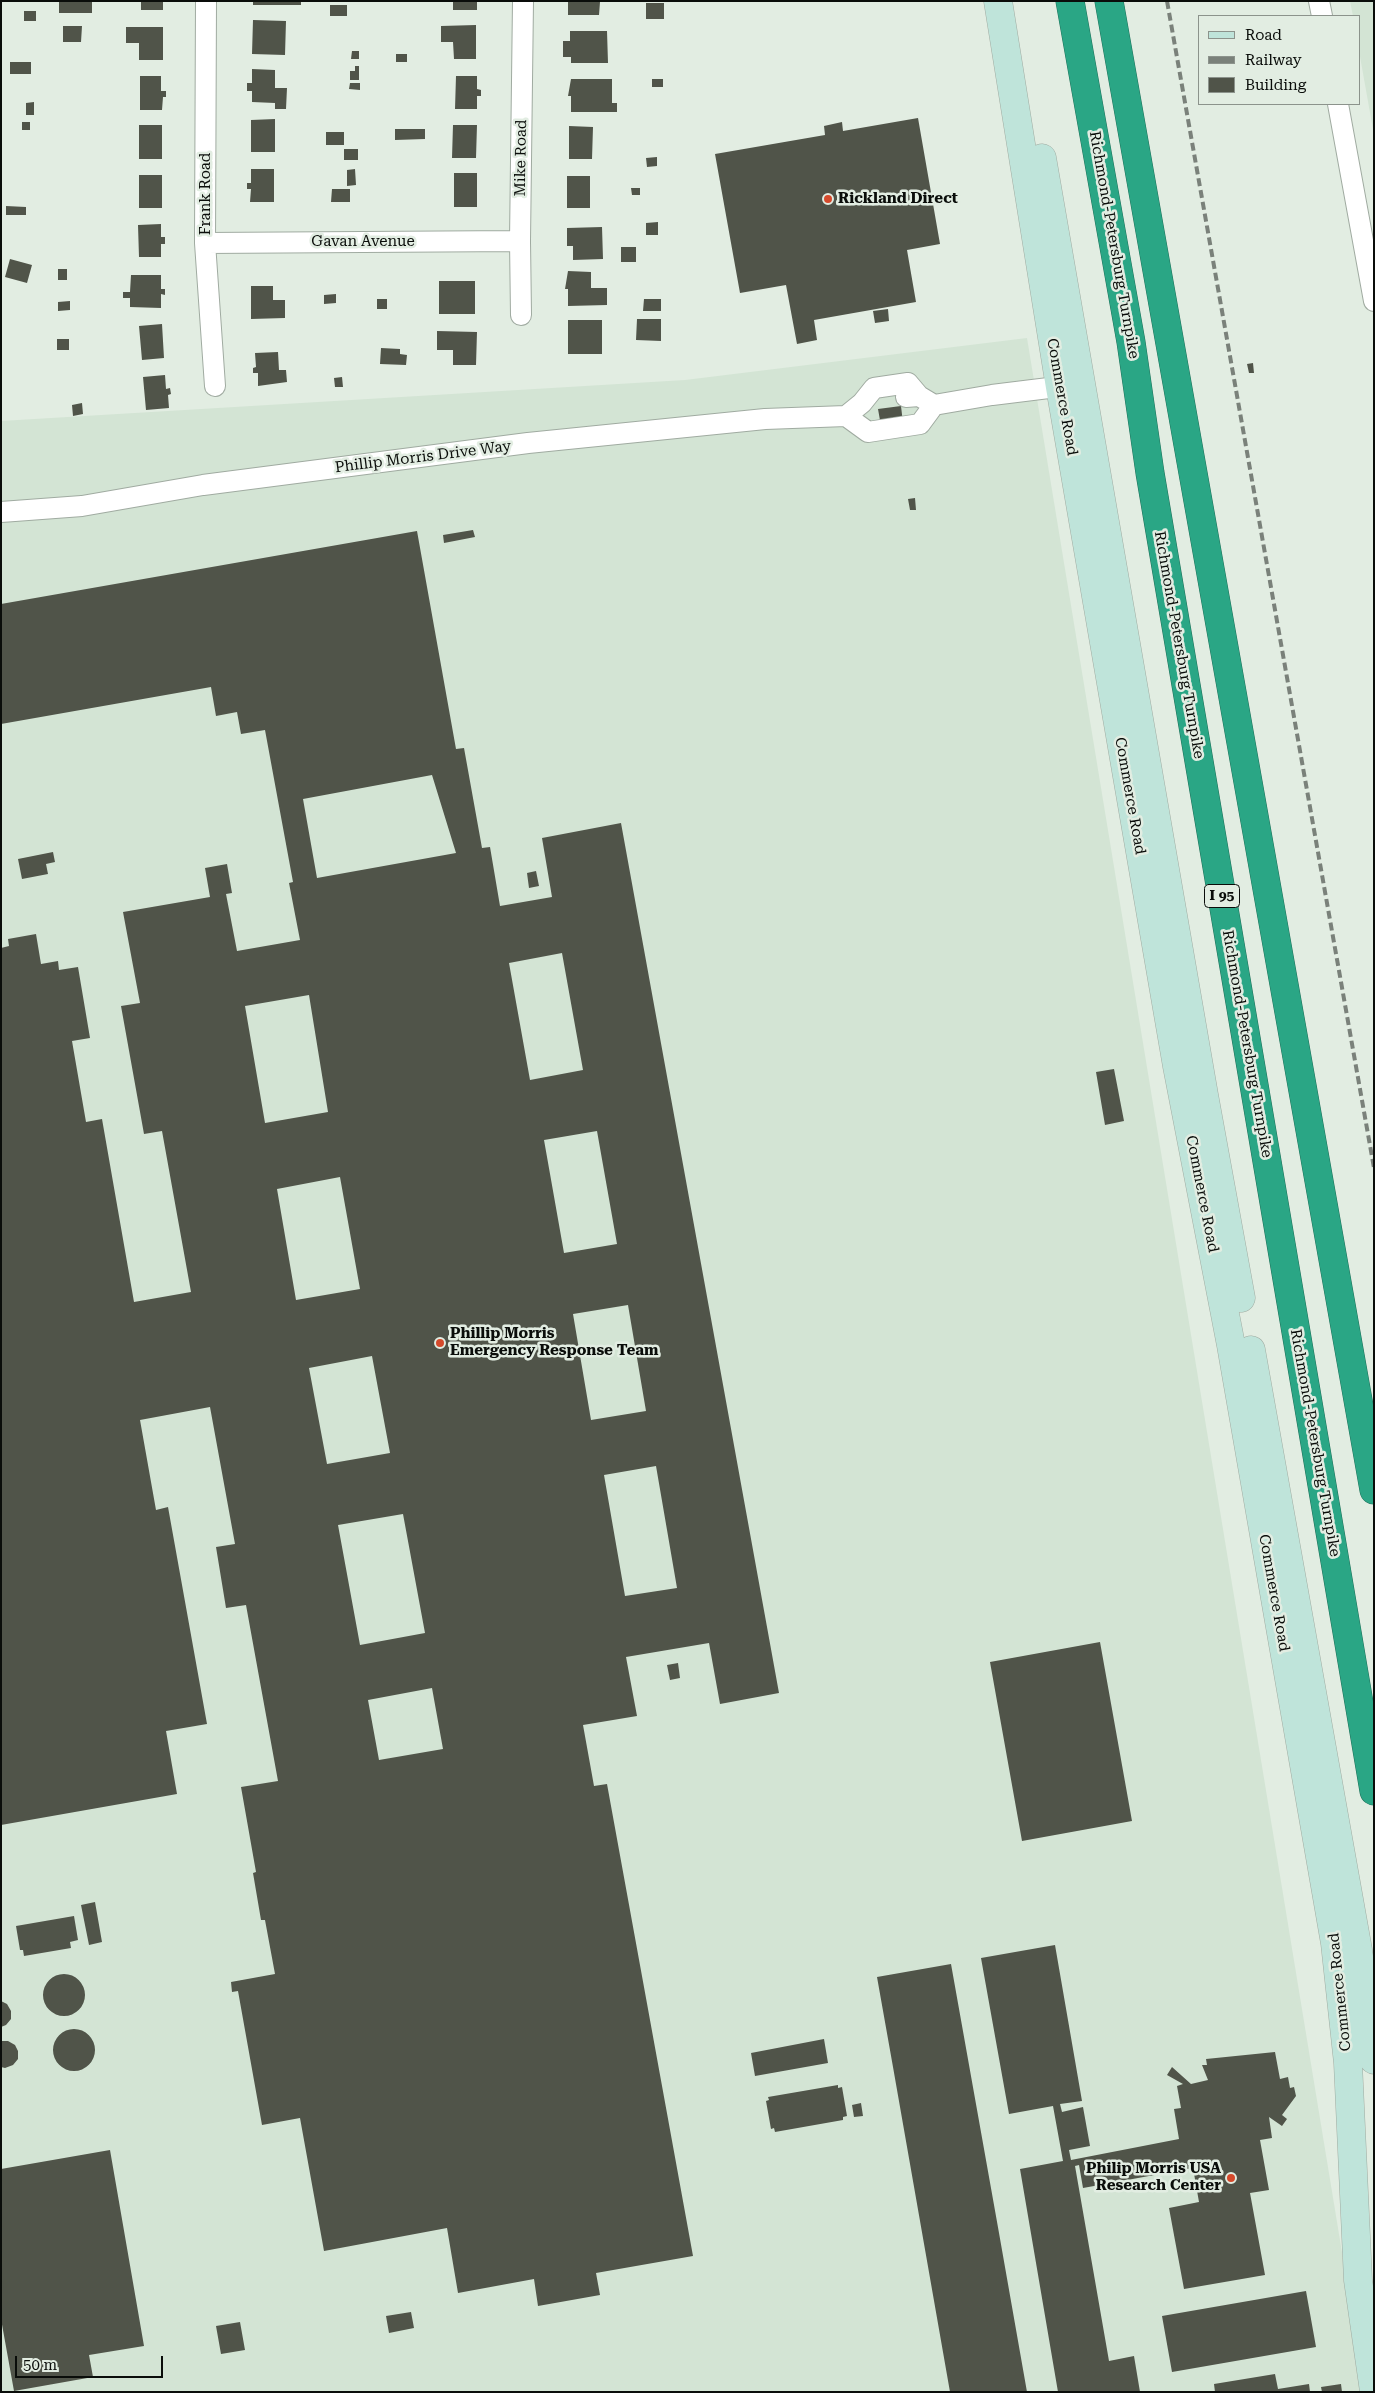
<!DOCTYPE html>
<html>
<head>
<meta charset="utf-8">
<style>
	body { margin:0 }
	#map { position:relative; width:1375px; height:2393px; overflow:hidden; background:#e2ede2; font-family:"Roboto Serif",serif }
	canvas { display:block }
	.frame { position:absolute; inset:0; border:2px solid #0a0d0a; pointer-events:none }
	.legend { position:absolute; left:1198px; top:15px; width:162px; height:90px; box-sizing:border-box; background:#e2ede2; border:1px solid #8c938c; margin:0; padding:6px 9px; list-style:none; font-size:15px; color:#0a0d0a }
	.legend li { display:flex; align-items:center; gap:10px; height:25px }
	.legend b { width:25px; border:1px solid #8c938c }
	.scale { position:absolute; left:15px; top:2356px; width:148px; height:22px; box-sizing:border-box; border:2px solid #0a0d0a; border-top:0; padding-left:6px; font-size:15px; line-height:18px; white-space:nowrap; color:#0a0d0a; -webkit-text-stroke:4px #e2ede2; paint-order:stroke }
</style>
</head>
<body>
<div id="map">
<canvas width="1375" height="2393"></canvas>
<div class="frame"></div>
<ul class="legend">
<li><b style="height:6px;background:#bfe4da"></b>Road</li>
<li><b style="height:6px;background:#7a817a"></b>Railway</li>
<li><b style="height:14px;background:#505449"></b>Building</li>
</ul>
<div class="scale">50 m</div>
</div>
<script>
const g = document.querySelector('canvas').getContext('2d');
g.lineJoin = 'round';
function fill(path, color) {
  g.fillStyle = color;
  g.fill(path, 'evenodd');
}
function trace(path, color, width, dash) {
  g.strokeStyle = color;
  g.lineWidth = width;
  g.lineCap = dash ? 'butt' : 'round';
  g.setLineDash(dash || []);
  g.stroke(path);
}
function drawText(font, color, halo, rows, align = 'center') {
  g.font = font + ' "Roboto Serif",serif';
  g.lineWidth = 5;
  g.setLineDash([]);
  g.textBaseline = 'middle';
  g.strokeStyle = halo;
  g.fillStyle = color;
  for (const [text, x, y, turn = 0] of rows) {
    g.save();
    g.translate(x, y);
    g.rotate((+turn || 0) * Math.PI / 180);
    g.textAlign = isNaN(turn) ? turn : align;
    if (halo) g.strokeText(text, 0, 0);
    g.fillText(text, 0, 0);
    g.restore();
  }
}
fill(new Path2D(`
	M1350 1H1374V135L1359 51V16H1353Z
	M1027 338 1365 2392H1V421L685 380Z`), '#d3e4d4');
fill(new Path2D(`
	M59 1H92V13H59Z
	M141 1H163V10H141Z
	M253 1H301V5H253Z
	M453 1H477V10H453Z
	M568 1 600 2 599 15H568Z
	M646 3H664V19H646Z
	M330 5H347V16H330Z
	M24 11H36V21H24Z
	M253 20 286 21 285 55 252 54Z
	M476 25V59H454L453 42H441V26Z
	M63 26H82L81 42H63Z
	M126 27H163V60H139V43H126Z
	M570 31H607L608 63H571V57H563V41H570Z
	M352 51H359V59H351Z
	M396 54H407V62H396Z
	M10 62H31V74H10Z
	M355 66H359V80H350V71H355Z
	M252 69 275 70V88H287L286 109H275V103L252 102V91H247V83H252Z
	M140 76H161V91H166V97H163L162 110H140Z
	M456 76H477V89L481 90V96H477V109H455Z
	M571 79H612V103H617V112H571V96H568Z
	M652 79H663V87H652Z
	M350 83H360V90L349 89Z
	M34 102V115H26V103Z
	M918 118 940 244 907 250 916 302 814 320 817 340 797 344 786 285 740 293 715 154 825 135 824 126 842 122 843 131Z
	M275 119V152H251V120Z
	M22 122H30V130H22Z
	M139 125H162V159H139Z
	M453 125H477L476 158H452Z
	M569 126 593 127 592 159H569Z
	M395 129H425V139L395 140Z
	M326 132H344V145H326Z
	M344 149H358V160H344Z
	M657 157V166L647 167 646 158Z
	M251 169H274V202H250L251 189H247V183H251Z
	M355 169 356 185 347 186V170Z
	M454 173H477V207H454Z
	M139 175H162V208H139Z
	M567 176H590V208H567Z
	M631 188H640V195H632Z
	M332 189H350V202H331Z
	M6 206 26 207V215H6Z
	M658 222V235H646V223Z
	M161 224V237H165V244H161V257H139L138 225Z
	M602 227 603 259 573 260V246H567V228Z
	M621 247H636V262H621Z
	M10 259 32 265 27 283 5 277Z
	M58 269H67V280H58Z
	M568 271 591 272V288H607V305L568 306V289H565Z
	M131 275H161V289H165V295L161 294V308L130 307V298H123V292H130Z
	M439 281H475V314H439Z
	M251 286H273V300H285V318L251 319Z
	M336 294V303L324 304V295Z
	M377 299H387V309H377Z
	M644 299H661V311H643Z
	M70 301V310L58 311V302Z
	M888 309 889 321 875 323 873 311Z
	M637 319H661V341L636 340Z
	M568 320H602V354H568Z
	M162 324 164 358 142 360 139 326Z
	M437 331 477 332 476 365H453V350H437Z
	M57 339H69V350H57Z
	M381 348 400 349V354L407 355 406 365 380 364Z
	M278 352 279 370H286L287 382 258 386V373H253V368L256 367 255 353Z
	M1253 363 1254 373H1249L1247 364Z
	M165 375 166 389 170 388 171 394 168 395 169 408 146 410 143 377Z
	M342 377 343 387H335L334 378Z
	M82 403 83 414 73 416 72 405Z
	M901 406 903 423 881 426 878 409Z
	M915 498 916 510H910L908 499Z
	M473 530 475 537 444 543 443 535Z
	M417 531 456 749 464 748 482 848 490 847 500 906 552 897 542 838 621 823 779 1693 720 1704 709 1643 626 1657 637 1716 583 1725 594 1786 607 1784 693 2256 596 2273 600 2295 538 2306 534 2279 458 2293 447 2228 324 2251 300 2118 262 2125 238 1991 232 1992 231 1982 275 1974 265 1920H261L253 1873 256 1872 241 1787 278 1781 246 1605 226 1608 216 1547 235 1544 210 1407 140 1420 156 1510 168 1507 207 1724 166 1731 177 1794 1 1825V948L9 946 8 939 36 934 41 964 58 961 59 970 78 967 90 1038 72 1041 86 1122 102 1119 134 1302 191 1292 162 1131 144 1134 121 1006 140 1003 123 912 210 897 205 868 227 864 232 893 226 894 237 951 300 940 289 883 293 882 265 730 241 734 237 712 216 716 211 687 1 724V604ZM432 775 456 853 317 878 303 799ZM562 953 583 1070 530 1080 509 963ZM309 995 328 1112 265 1123 245 1006ZM597 1131 617 1244 564 1253 544 1140ZM340 1177 360 1289 296 1300 277 1189ZM628 1305 646 1411 591 1420 573 1314ZM372 1356 390 1453 327 1464 309 1368ZM656 1466 677 1588 625 1596 604 1475ZM403 1514 425 1633 360 1645 338 1525ZM432 1688 443 1749 379 1760 368 1700Z
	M53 852 55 862 46 864 48 874 22 879 18 859Z
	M536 871 539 886 529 888 527 873Z
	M1114 1069 1124 1121 1105 1125 1096 1072Z
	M1100 1642 1132 1821 1022 1841 990 1662Z
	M678 1663 680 1678 670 1680 667 1665Z
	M95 1902 102 1942 89 1945 81 1905Z
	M74 1916 78 1940 70 1942 71 1948 24 1956 23 1950H20L16 1926Z
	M1055 1945 1082 2101 1060 2104 1062 2112 1083 2107 1090 2146 1069 2150 1071 2160 1179 2139 1174 2109 1181 2108 1177 2086 1183 2084 1167 2075 1172 2067 1191 2084 1208 2080 1202 2065H1207L1206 2059 1275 2052 1280 2079 1288 2077 1290 2088 1294 2087 1296 2096 1282 2115 1287 2119 1282 2126 1269 2117 1272 2138 1260 2140 1269 2190 1250 2193 1265 2275 1184 2289 1169 2208 1199 2202 1193 2168 1083 2188 1079 2165 1075 2166 1109 2361 1134 2356 1140 2392H1058L1020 2169 1063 2161 1053 2106 1009 2114 981 1958Z
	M951 1964 999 2233 1027 2392H950L893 2067 877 1977Z
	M43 1995a21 21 0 1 1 42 0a21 21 0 1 1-42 0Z
	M1 2001 7 2004 11 2011V2019L6 2025 1 2027Z
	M53 2050a21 21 0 1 1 42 0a21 21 0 1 1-42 0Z
	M824 2039 828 2063 755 2076 751 2053Z
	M1 2041H8L15 2045 18 2051V2059L13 2065 5 2068 1 2067Z
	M838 2085V2088L842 2087 847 2116 843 2117V2120L775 2132 774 2128 771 2129 766 2101 769 2100 768 2097Z
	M861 2103 863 2116 854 2117 852 2105Z
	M110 2150 144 2346 89 2355 93 2377 14 2391 1 2319V2169Z
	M1306 2291 1316 2347 1172 2372 1162 2316Z
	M411 2312 414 2328 389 2333 386 2316Z
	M240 2322 245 2350 221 2354 216 2326Z
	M1275 2374 1278 2389 1309 2384 1310 2392H1215L1214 2384Z
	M1341 2384 1342 2392H1322L1321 2387Z`), '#505449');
const street = new Path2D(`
	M206 1 205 243 215 386
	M1319 1 1322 16
	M1338 104 1374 301
	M205 243 520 241
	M521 315 520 241 523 1
	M906 397 919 396 934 405 992 395 1073 385
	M846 416 868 432 920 424 934 405
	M1 512 82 506 203 485 528 443 765 419 846 416 862 403 874 388 908 383 919 396`);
const secondary = new Path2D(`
	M998 1 1060 387 1177 1066 1231 1345 1335 1943 1348 2063 1358 2280 1374 2391
	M1042 158 1204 1095 1241 1298
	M1251 1350 1358 1950 1374 2060`);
const highway = new Path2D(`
	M1070 1 1131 342 1150 473 1374 1791
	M1109 1 1374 1490`);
trace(street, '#a0aba1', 22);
trace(secondary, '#a0aba1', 29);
trace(highway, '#1f705a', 29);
trace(street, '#fff', 20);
trace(secondary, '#bfe4da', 28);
trace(highway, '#2aa685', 28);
trace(new Path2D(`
	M1167 1 1374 1168`), '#7a817a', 4, [8, 4]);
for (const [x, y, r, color] of [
	[828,199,5,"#d54a2c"],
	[440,1343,5,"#d54a2c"],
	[1231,2178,5,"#d54a2c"]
]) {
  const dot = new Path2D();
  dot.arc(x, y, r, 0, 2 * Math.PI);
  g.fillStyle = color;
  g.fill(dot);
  trace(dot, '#e2ede2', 2);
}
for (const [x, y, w] of [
	[1222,896,35]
]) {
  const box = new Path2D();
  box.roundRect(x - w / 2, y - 11.5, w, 23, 4);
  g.fillStyle = '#e2ede2';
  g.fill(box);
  trace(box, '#0a0d0a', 1);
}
drawText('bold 14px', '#0a0d0a', null, [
	["I 95",1222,896]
]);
drawText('15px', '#0a0d0a', '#e2ede2', [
	["Mike Road",521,158,-89],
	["Frank Road",206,194,-90],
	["Gavan Avenue",363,242],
	["Richmond-Petersburg Turnpike",1114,245,80],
	["Commerce Road",1062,397,80],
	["Phillip Morris Drive Way",423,457,-7],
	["Richmond-Petersburg Turnpike",1179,645,80],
	["Commerce Road",1130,796,80],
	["Richmond-Petersburg Turnpike",1247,1044,80],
	["Commerce Road",1202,1194,79],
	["Richmond-Petersburg Turnpike",1315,1443,80],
	["Commerce Road",1274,1593,80],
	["Commerce Road",1340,1992,-96]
]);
drawText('bold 15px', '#0a0d0a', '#e2ede2', [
	["Rickland Direct",838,199],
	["Phillip Morris",450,1334],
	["Emergency Response Team",450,1351],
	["Philip Morris USA",1221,2169,"right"],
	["Research Center",1221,2186,"right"]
], 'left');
</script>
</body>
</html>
